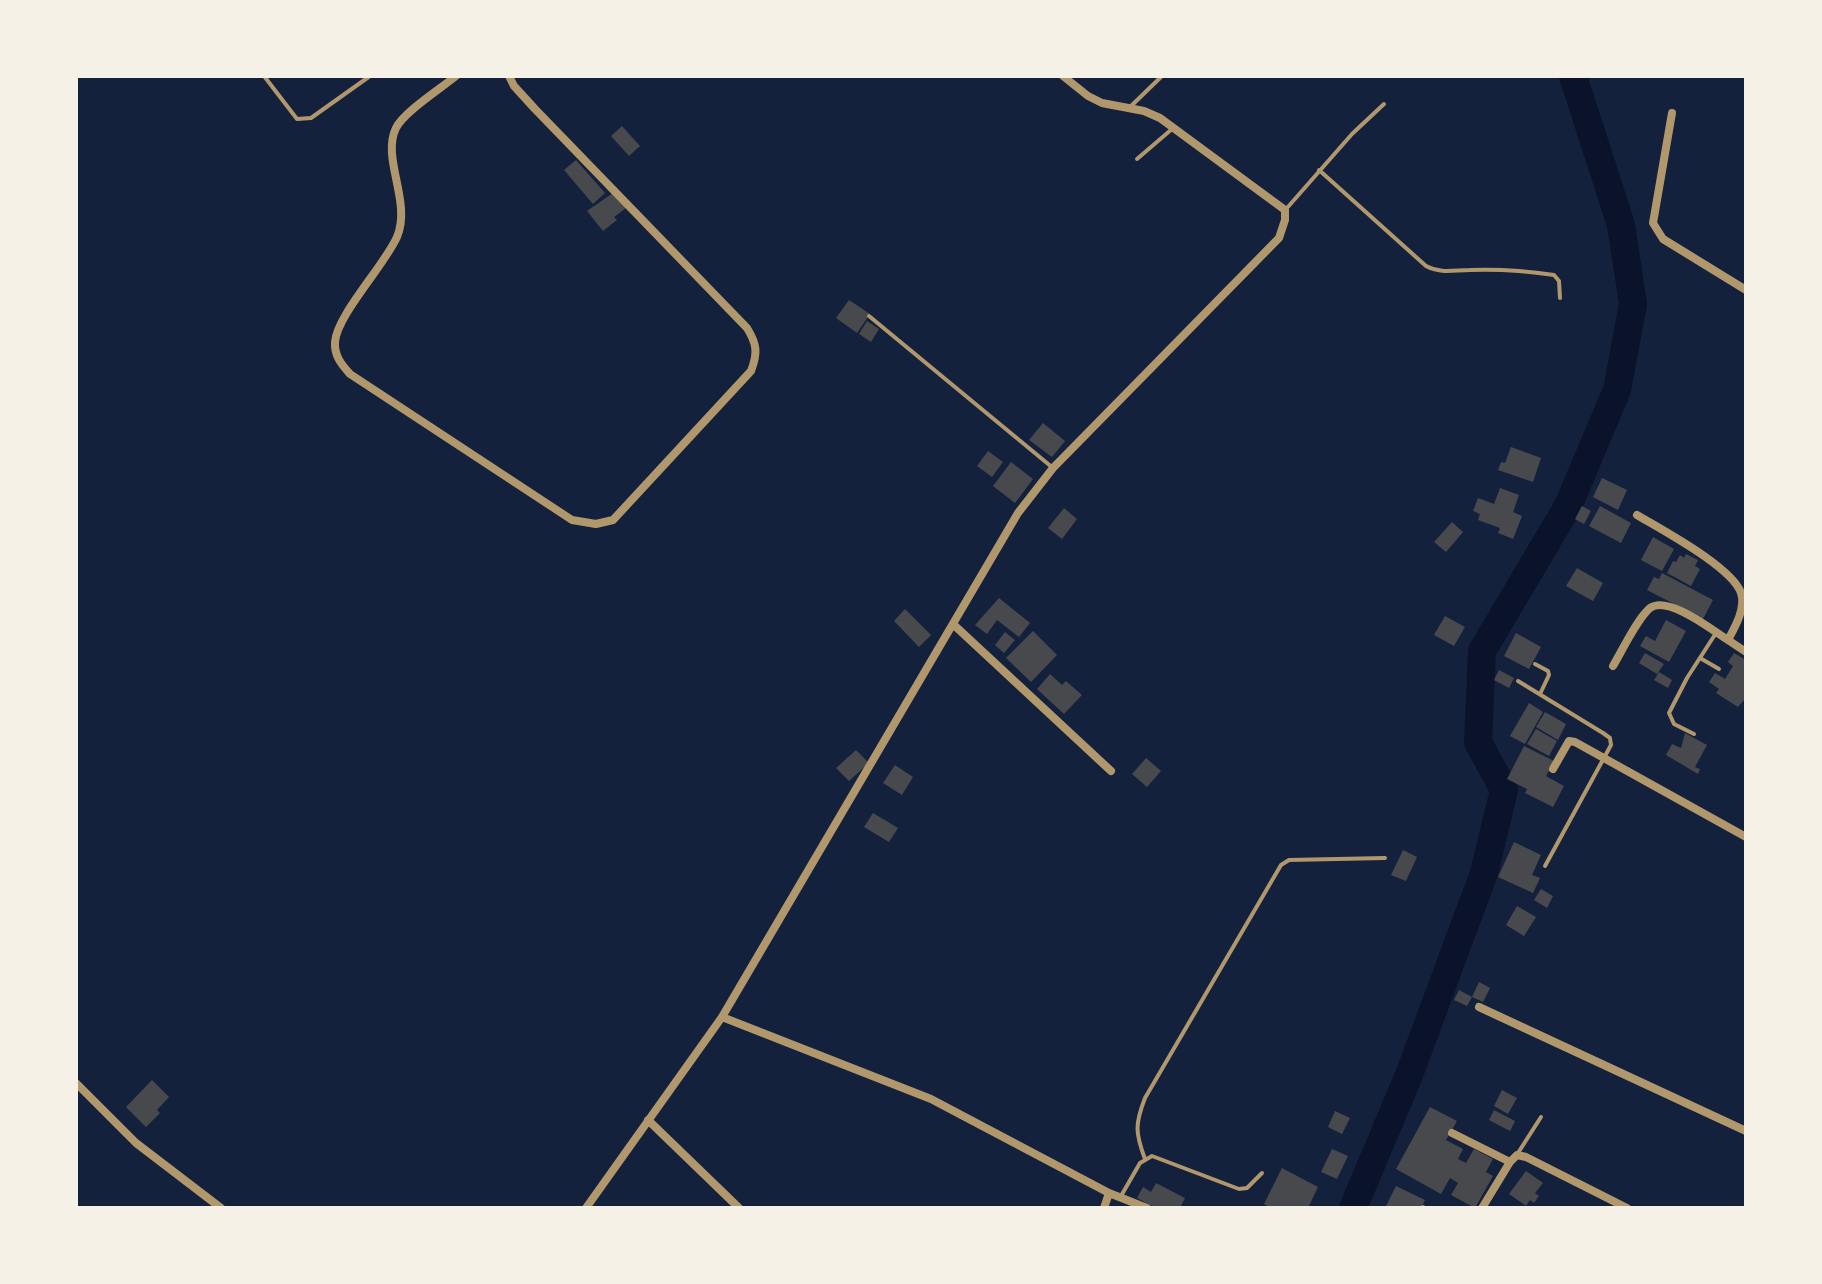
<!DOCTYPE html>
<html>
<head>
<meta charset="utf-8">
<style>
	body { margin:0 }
	#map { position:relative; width:1822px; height:1284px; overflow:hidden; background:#14213d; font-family:Rubik,sans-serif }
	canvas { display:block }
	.frame { position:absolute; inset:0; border:78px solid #f6f1e7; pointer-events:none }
</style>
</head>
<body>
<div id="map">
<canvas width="1822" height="1284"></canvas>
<div class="frame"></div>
</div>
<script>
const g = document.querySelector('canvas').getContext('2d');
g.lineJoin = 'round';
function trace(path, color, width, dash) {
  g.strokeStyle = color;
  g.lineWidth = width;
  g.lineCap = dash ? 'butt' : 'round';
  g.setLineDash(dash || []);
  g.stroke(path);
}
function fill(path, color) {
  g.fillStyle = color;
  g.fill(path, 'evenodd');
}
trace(new Path2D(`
	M1353 1208 1409 1075 1484 873 1504 790 1478 742 1482 651 1568 506 1617 390 1633 304 1621 225 1573 76`), '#0b132b', 28);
fill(new Path2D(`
	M622 126 640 146 629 156 611 136Z
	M576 160 605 193 593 204 564 170Z
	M613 193 626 208 614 217 617 220 603 231 587 211Z
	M849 300 870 314 857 333 836 318Z
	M867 321 879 329 871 342 859 334Z
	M1043 423 1065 441 1052 457 1029 440Z
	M1511 447 1541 458 1533 482 1498 470 1501 462 1505 463Z
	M988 451 1003 462 992 477 977 466Z
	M1011 462 1033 479 1015 503 993 486Z
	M1602 478 1627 490 1618 510 1593 497Z
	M1500 488 1519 495 1513 512 1522 516 1513 539 1498 533 1500 528 1478 520 1480 514 1473 511 1478 498 1494 504Z
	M1582 506 1591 511 1584 524 1575 519Z
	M1600 506 1631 523 1621 543 1589 526Z
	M1064 508 1077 519 1062 539 1048 528Z
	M1452 522 1463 532 1446 552 1434 542Z
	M1653 537 1674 549 1662 571 1641 560Z
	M1686 554 1698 560 1695 566 1700 569 1691 586 1667 573 1673 561 1676 562 1680 555 1684 558Z
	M1577 568 1603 583 1593 601 1566 586Z
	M1662 573 1713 600 1703 619 1647 590 1654 577 1659 579Z
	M999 598 1030 623 1019 637 997 620 987 634 975 625Z
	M905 609 931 635 919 647 894 621Z
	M1445 616 1465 627 1454 646 1434 635Z
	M1666 620 1686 631 1669 662 1640 646 1646 636 1655 641Z
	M1033 631 1057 655 1031 682 1006 658Z
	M1005 632 1015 640 1004 653 995 645Z
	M1516 633 1541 647 1529 669 1504 656Z
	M1645 653 1664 664 1657 674 1639 663Z
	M1734 653 1746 660V698L1738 707 1716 693 1719 689 1709 682 1715 673 1725 679 1733 666 1728 662Z
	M1499 670 1514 678 1509 688 1494 680Z
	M1659 672 1672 680 1668 688 1654 680Z
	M1050 674 1062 685 1066 681 1082 695 1064 714 1037 689Z
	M1529 703 1543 712 1525 744 1510 736Z
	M1545 712 1566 724 1558 740 1536 727Z
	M1536 729 1557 741 1549 756 1527 744Z
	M1685 733 1707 745 1695 767 1700 769 1698 774 1666 755 1672 744 1681 748Z
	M1524 746 1554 761 1546 776 1564 786 1553 807 1525 793 1527 789 1507 779Z
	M856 750 869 763 849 781 836 768Z
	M1146 758 1161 771 1147 787 1132 774Z
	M895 765 913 777 902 795 883 783Z
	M873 813 898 828 889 842 864 827Z
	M1514 842 1541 855 1532 875 1540 878 1533 893 1498 877Z
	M1403 850 1417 857 1406 881 1391 875Z
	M1541 889 1553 896 1547 908 1534 900Z
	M1517 906 1536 917 1524 936 1506 925Z
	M1479 982 1490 988 1483 1002 1472 997Z
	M1459 990 1472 997 1467 1006 1454 1000Z
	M152 1080 169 1097 157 1110 160 1113 146 1127 126 1107Z
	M1502 1090 1517 1098 1508 1114 1494 1106Z
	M1430 1107 1457 1121 1446 1140 1463 1149 1458 1159 1466 1163 1474 1149 1493 1159 1486 1172 1493 1176 1475 1208 1451 1195 1458 1183 1450 1178 1441 1194 1396 1169Z
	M1494 1110 1515 1121 1510 1131 1489 1120Z
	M1335 1111 1350 1118 1342 1134 1328 1127Z
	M1332 1149 1348 1156 1337 1179 1321 1172Z
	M1282 1168 1318 1187 1308 1208H1271L1264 1204Z
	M1526 1171 1543 1183 1535 1193 1539 1196 1534 1203 1530 1200 1526 1206 1509 1194Z
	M1156 1183 1185 1198 1180 1208H1156L1137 1198 1143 1187 1151 1192Z
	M1396 1186 1425 1200 1421 1208H1385Z`), '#48494c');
trace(new Path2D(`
	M264 76 297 119 311 118 370 76
	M1129 108 1162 76
	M1137 159 1172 129
	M1319 170 1426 266C1441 274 1454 270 1470 270 1498 269 1527 271 1554 275L1559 281 1560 298
	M1287 208 1352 134 1384 104
	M869 316 1053 468
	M1700 658 1719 669
	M1535 664 1548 671 1549 675 1540 694
	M1518 681 1603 733 1610 738 1611 745 1545 866
	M1694 734 1674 724 1669 713 1687 678 1716 633
	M1518 1153 1541 1117
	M1145 1159C1135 1132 1135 1124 1145 1098L1281 865 1289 860 1385 858
	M1121 1196 1140 1163 1152 1156 1239 1189 1247 1188 1262 1173
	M1423 1207V1208`), '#b1986c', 4);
trace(new Path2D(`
	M456 76C440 89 404 112 396 128 381 158 412 202 397 237 384 266 337 315 335 342 334 356 342 365 350 374L572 520 596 524 613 520 751 371C758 353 757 344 747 328L535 109 514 86 509 76
	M1672 113 1653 223 1663 239 1746 290
	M1637 515C1662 530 1732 567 1741 593 1746 608 1735 627 1728 640L1746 652
	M954 625 1111 771
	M1613 666C1622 651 1637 619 1650 608 1668 595 1712 630 1728 640
	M1553 769 1569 741 1575 742 1746 837
	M1479 1007 1746 1131
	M722 1017 931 1099 1109 1193 1147 1208
	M76 1083 136 1143 221 1208
	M648 1120 739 1208
	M1452 1133 1510 1162
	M586 1208 722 1017 1018 513 1053 468 1279 238 1285 220V210L1160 118 1144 111 1102 103 1088 96 1063 76
	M1104 1208 1109 1193
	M1482 1208 1510 1162 1517 1155 1526 1157 1627 1208`), '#b1986c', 8);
</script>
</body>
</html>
